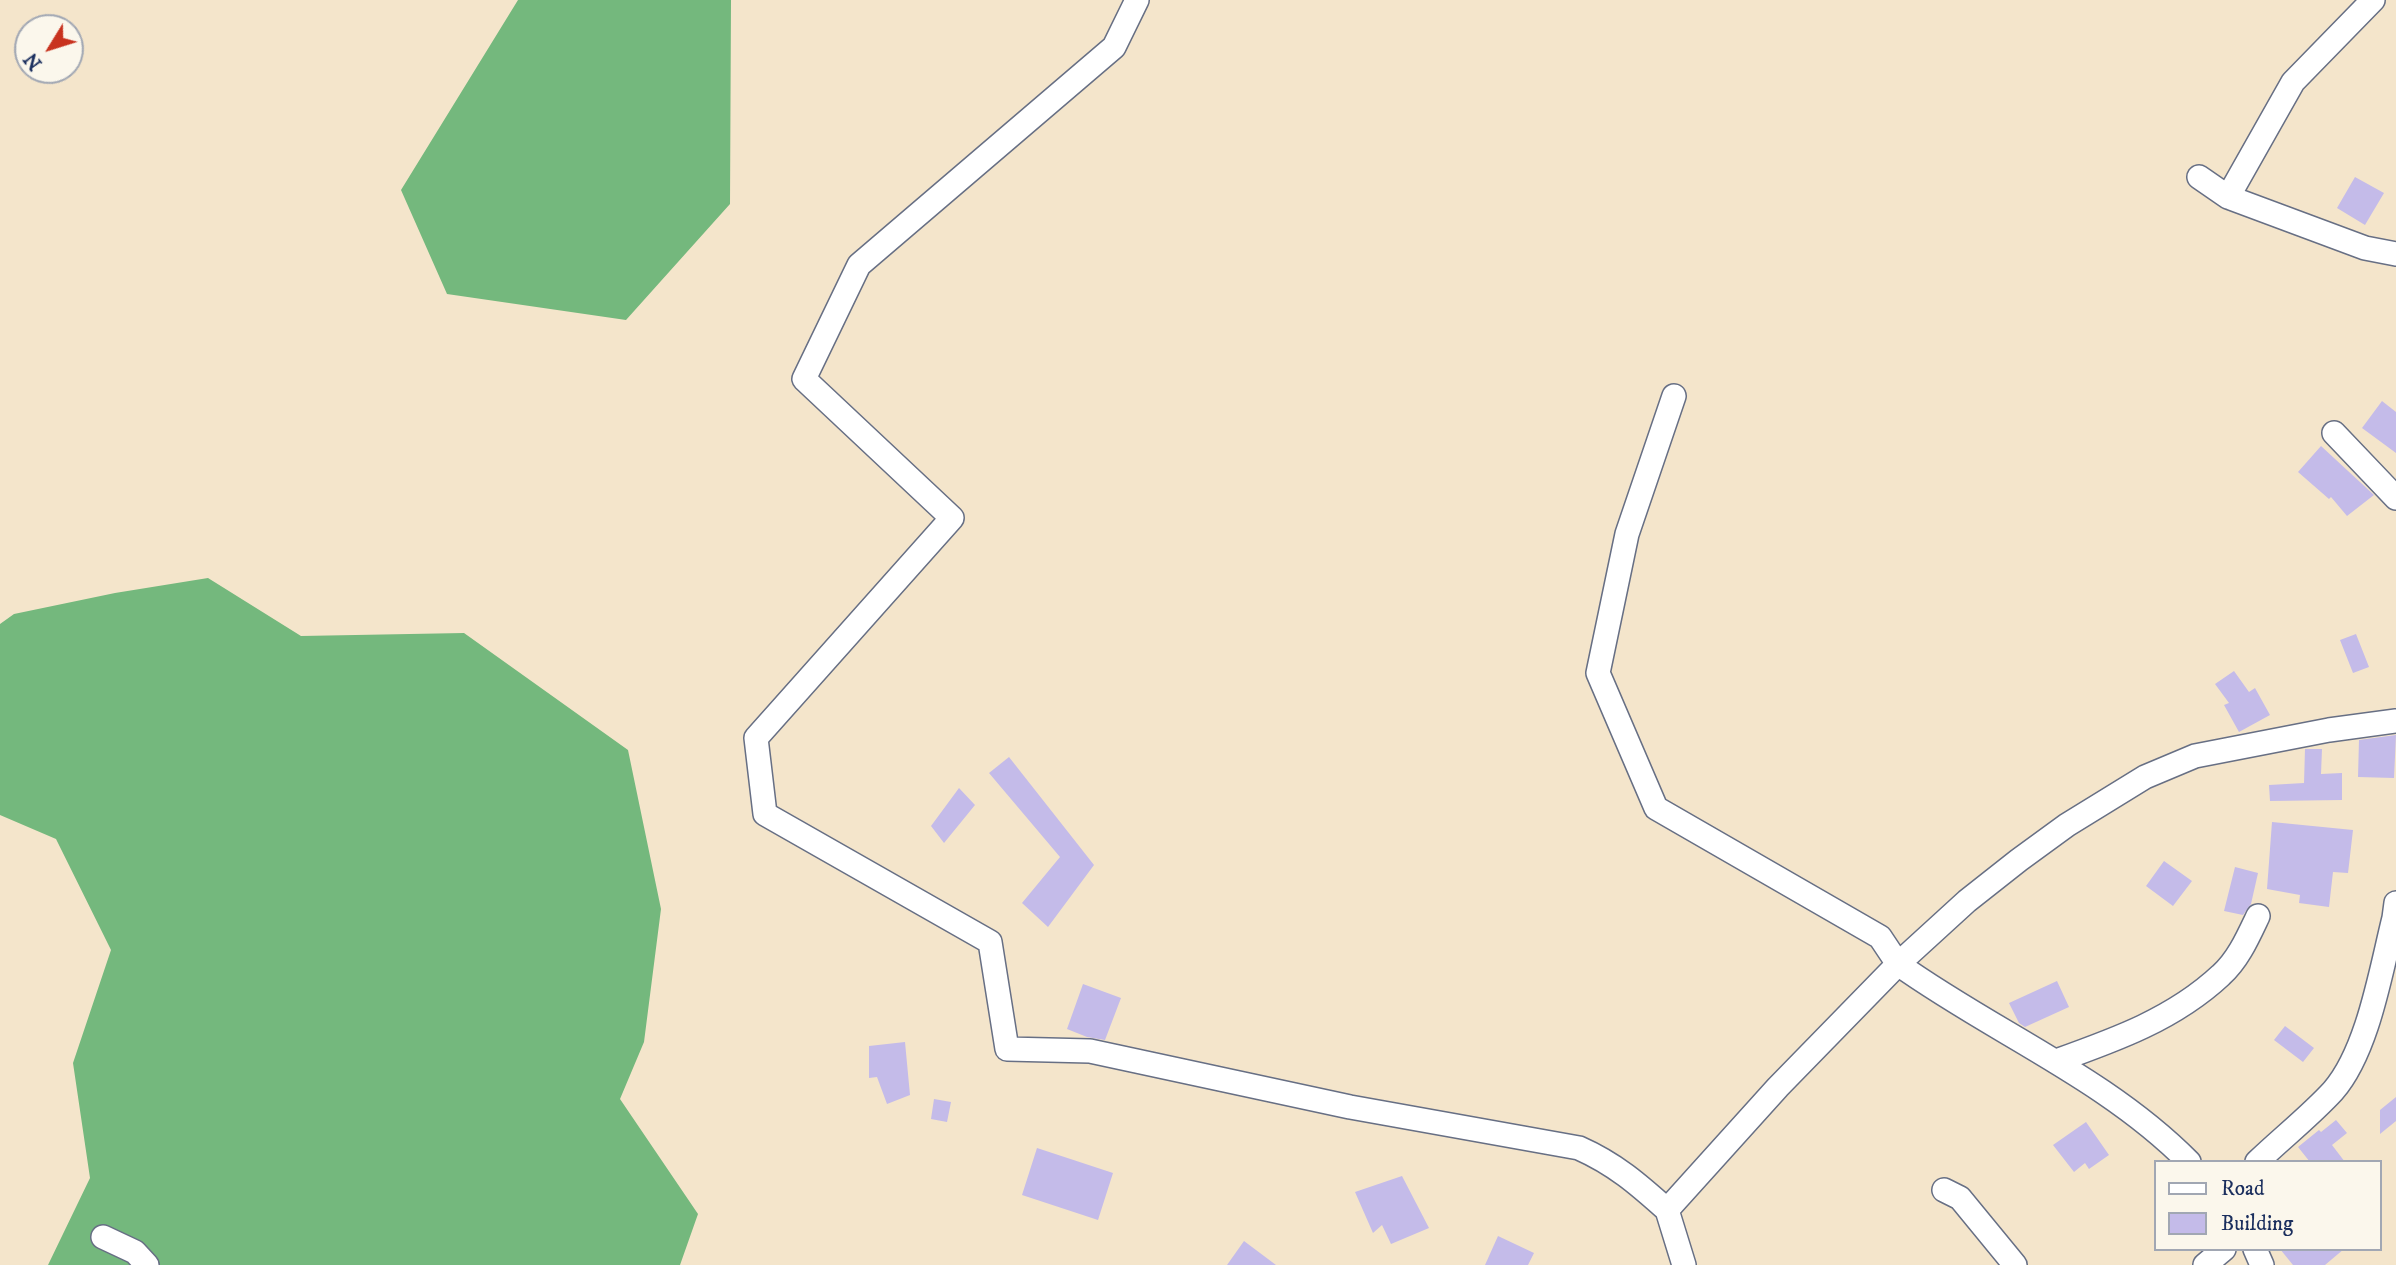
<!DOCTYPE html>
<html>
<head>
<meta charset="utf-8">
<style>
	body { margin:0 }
	#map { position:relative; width:2396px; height:1265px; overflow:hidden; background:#f4e5cb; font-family:"IM FELL DW Pica",serif }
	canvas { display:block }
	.legend { position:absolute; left:2154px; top:1160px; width:228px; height:91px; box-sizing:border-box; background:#fbf7ec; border:2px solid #a1a7b3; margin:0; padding:9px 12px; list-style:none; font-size:21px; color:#1b2f5e }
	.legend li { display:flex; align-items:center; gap:14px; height:35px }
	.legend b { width:35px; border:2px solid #a1a7b3 }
	.north { position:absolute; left:14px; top:14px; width:70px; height:70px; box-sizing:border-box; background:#fbf7ec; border:2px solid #a1a7b3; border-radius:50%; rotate:232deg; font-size:19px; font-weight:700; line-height:28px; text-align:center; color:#1b2f5e }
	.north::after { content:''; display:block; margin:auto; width:24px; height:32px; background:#c8321e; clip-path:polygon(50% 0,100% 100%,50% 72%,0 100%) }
</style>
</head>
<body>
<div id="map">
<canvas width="2396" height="1265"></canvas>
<ul class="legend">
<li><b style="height:9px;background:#fff"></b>Road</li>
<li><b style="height:19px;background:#c4bbe9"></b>Building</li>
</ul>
<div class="north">N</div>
</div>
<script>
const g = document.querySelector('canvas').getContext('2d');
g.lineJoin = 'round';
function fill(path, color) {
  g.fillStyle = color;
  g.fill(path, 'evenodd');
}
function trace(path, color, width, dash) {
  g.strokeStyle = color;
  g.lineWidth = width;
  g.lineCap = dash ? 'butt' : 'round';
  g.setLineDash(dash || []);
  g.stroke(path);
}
fill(new Path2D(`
	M518 0H731L730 204 626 320 447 294 401 190Z
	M208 578 301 636 464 633 628 750 661 909 644 1042 620 1099 698 1214 680 1265H48L90 1178 73 1063 111 950 56 839 0 815V624L14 614 115 593Z`), '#74b87d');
fill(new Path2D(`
	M2355 177 2384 193 2365 225 2337 208Z
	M2382 401 2396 412V453L2362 428Z
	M2321 446 2374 495 2347 516 2331 497 2329 499 2298 472Z
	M2356 634 2369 667 2353 673 2340 640Z
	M2234 671 2249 692 2255 688 2270 715 2239 732 2224 705 2229 703 2215 684Z
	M2396 735 2394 778 2358 777 2359 740Z
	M2305 749H2322L2321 774 2342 773V800L2270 801 2269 785 2304 783Z
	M1009 757 1094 865 1048 927 1022 903 1060 857 989 773Z
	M959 788 975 805 944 843 931 826Z
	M2272 822 2353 830 2348 873 2333 872 2329 907 2299 903 2300 895 2267 889Z
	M2164 861 2192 881 2173 906 2146 886Z
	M2235 867 2258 873 2251 904 2243 915 2224 911Z
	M2057 981 2069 1007 2025 1027 2019 1023 2009 1003Z
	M1083 984 1121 998 1105 1040 1087 1037 1067 1029Z
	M2285 1026 2314 1048 2303 1062 2274 1040Z
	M905 1042 910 1095 887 1104 877 1077 869 1078V1046Z
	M2396 1097V1121L2380 1134V1110Z
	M934 1099 951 1102 947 1122 931 1119Z
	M2336 1120 2347 1133 2332 1145 2345 1162H2310L2298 1147 2319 1130 2321 1132Z
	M2086 1122 2109 1155 2089 1169 2085 1163 2074 1172 2053 1145Z
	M1037 1148 1113 1173 1098 1220 1022 1195Z
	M1402 1176 1429 1228 1391 1244 1382 1225 1373 1233 1355 1192Z
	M1498 1236 1534 1253 1528 1265H1485Z
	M1244 1241 1276 1265H1227Z
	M2280 1249H2344L2325 1265H2293Z`), '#c4bbe9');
const minor = new Path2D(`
	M1137 0 1114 47 859 265 804 379 952 518 756 738 765 814 990 942 1007 1049 1090 1051 1350 1107 1579 1148C1615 1164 1638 1184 1667 1210
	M2199 177 2228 197 2365 248 2396 254
	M2228 197 2293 82 2373 0
	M1674 396 1627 534 1598 673 1656 808 1880 937 1898 964 1778 1087 1667 1210 1684 1265
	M2334 433 2396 498
	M2056 1061C2115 1040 2174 1019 2221 975 2238 960 2248 937 2258 916
	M2189 1162C2106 1078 1993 1032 1898 964L1967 901 2019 860 2067 825 2145 777 2195 756 2329 730 2396 721
	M2257 1162C2282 1138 2310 1116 2333 1091 2368 1051 2381 970 2394 918L2396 903
	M1944 1190 1960 1198 2015 1265
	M103 1237 135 1252 147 1265
	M2255 1249 2262 1265
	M2205 1265 2224 1249`);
trace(minor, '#676f84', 26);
trace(minor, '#fff', 23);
</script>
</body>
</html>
